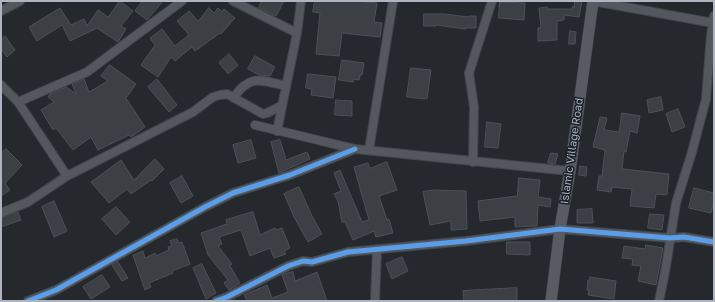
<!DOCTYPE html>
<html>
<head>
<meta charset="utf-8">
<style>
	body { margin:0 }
	#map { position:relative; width:715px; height:302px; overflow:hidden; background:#25292e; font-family:"Golos Text",sans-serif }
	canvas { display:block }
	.frame { position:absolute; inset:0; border:2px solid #aeb4c0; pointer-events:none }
</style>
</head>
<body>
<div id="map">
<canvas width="715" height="302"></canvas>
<div class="frame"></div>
</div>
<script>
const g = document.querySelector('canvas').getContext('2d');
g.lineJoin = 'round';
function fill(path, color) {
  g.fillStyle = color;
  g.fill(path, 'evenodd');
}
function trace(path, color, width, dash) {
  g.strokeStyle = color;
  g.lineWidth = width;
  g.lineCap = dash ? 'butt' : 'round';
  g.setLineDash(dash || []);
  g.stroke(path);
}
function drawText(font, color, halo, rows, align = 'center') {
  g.font = font + ' "Golos Text",sans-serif';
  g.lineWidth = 3;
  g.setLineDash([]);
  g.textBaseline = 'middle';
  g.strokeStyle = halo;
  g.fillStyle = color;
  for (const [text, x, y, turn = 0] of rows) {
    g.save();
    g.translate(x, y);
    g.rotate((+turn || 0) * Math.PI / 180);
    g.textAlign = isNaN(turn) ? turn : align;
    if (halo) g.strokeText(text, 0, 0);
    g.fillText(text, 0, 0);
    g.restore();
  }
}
const building = new Path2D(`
	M120 1 133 11 121 26 126 29 118 42 97 28 70 41 62 25 37 41 29 27 60 8 71 25 84 19 87 26 98 10 108 17Z
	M143 1H163L147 20 135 11Z
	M262 1H284L276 16 259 8Z
	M315 1H358L377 3 374 22 382 23 380 37 342 33 339 56 316 54 320 13 313 12Z
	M575 1H582L579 17 564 15V20L557 21V40L538 41V28H541L539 8 547 7 548 9H572L573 6 574 7Z
	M500 2 525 3 524 20 499 18Z
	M209 8 214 13 218 8 222 12 224 9 235 18 221 34 220 33 195 51 192 47 175 61 171 57 158 77 141 65 155 45 150 38 162 29 175 46 189 35 177 21 189 11 198 21Z
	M424 14H444L469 17V16H476V28H465V29L436 25V26H424Z
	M570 31 576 32 575 44H569Z
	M5 36 15 50 7 57 1 49V40Z
	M229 54 238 65 228 74 219 63Z
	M255 56 275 67 270 76 259 75 248 69Z
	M342 60 364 63 362 75H360L359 80 354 79 353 82 339 80Z
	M110 65 136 84 126 98 145 127 131 137 129 135 98 150 91 137 73 150 56 128 53 130 41 110 54 102 48 97 50 94 66 87 76 94 72 84 84 79 89 92 108 81 101 76Z
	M411 68 431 70 427 99 407 97Z
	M308 74 336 77 333 98 311 95 312 89 306 88Z
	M157 79 177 105 169 112 148 87Z
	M661 97 663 110 649 113 647 100Z
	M336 100 352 101V116L335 115Z
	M678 109 685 127 672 132 666 114Z
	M622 113 640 116 637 133 630 131 626 152 624 151 622 169 669 174 667 195 656 194 654 208 630 206 632 189 612 187 611 192 597 190 599 176H602L605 150 593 147 600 117 607 118 604 130 619 132Z
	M487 122 501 124 498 148 485 147Z
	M251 140 256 158 238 163 233 145Z
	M280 140 286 160 307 152 310 159 279 173 271 142Z
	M6 149 22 165 5 183 10 190 1 196V154Z
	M551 153 558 154 555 164 548 163Z
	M155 159 164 169 152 181 151 180 131 194 127 189 109 203 91 182 121 160 134 180Z
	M387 162 397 190 379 196 387 220 389 219 393 233 376 237 374 231 353 240 345 222H342L338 201 334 194 341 191 334 173 340 170 362 222 369 220 354 167 368 163 370 168Z
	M580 166 587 167 586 176 579 175Z
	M182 176 193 196 181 203 170 183Z
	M519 178 540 180 538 197 551 199 550 207 538 205 537 226 515 227V217L480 221 478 201 517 196Z
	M299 187 312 216 322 234 308 242 294 217 284 194Z
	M694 188 714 193V201L711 213 689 208Z
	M434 190 466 191 467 229 451 230V221L430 225 423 192Z
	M54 201 67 231 54 237 42 207Z
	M116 207 130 222 116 235 102 219Z
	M592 209 593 223H577V210Z
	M18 212 21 220 1 227V218Z
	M253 212 260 235 275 228 276 230 282 228 290 248 284 251 286 254 274 258 270 248 250 256 241 230 219 237 222 244 218 246 232 264 230 266 240 283 229 290 224 283 228 280 208 255 201 233 227 224 226 220Z
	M650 214 664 215 662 230 648 228Z
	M177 239 179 243 182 242 190 264 172 271 173 273 149 283 151 287 145 290 133 255 143 251 145 258 155 253 156 256 169 250 168 247 172 246 170 241Z
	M507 242H530V255L507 254Z
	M646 245 663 248 656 285 638 281 641 266 632 265 633 259 622 258 624 246 645 249Z
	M402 257 408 271 392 279 386 264Z
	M118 262 128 278 122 281 112 265Z
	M202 264 216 293 206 299 193 268Z
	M293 272 295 281 317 272 327 301H247L244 295 267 285 272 298 288 292 282 275Z
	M102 275 110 287 91 299 83 287Z
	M590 277 616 281 614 299 588 295 589 291 587 290 588 280H590Z
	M517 288V301H464L463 291Z`);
fill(building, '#3c3f44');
trace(building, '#4d5056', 1);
const street = new Path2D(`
	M233 1 297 33
	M593 1 713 23
	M1 11 20 1
	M1 85 18 102 67 176
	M234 97C250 74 261 80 286 86
	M18 102 87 72 182 1
	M255 125 355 149 570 171
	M277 131 297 33 301 1
	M369 150 393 1
	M473 162 474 107 469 73 492 1
	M1 213 28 202 67 176 193 112 213 97 220 95 227 94 263 114 267 113 281 106
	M28 301 56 290 205 207 233 193 290 175 355 149
	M216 301 227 297 288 266 303 261 312 262 348 252 466 241 560 229 670 238 684 237 714 242
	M375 301 377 249
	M659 301 665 272 676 203 692 152 706 99 711 35 714 16`);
const secondary = new Path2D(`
	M551 301 560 229 570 171 593 1`);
trace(street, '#424549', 10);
trace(secondary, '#424549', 12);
trace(street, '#54575d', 8);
trace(secondary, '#585c62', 11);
trace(new Path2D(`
	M28 301 56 290 205 207 233 193 290 175 355 149
	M216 301 227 297 288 266 303 261 312 262 348 252 466 241 560 229 670 238 684 237 714 242`), '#5a9eea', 5);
drawText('11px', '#aeb4c0', '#1a1f28', [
	["Islamic Village Road",572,151,-82]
]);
</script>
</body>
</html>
